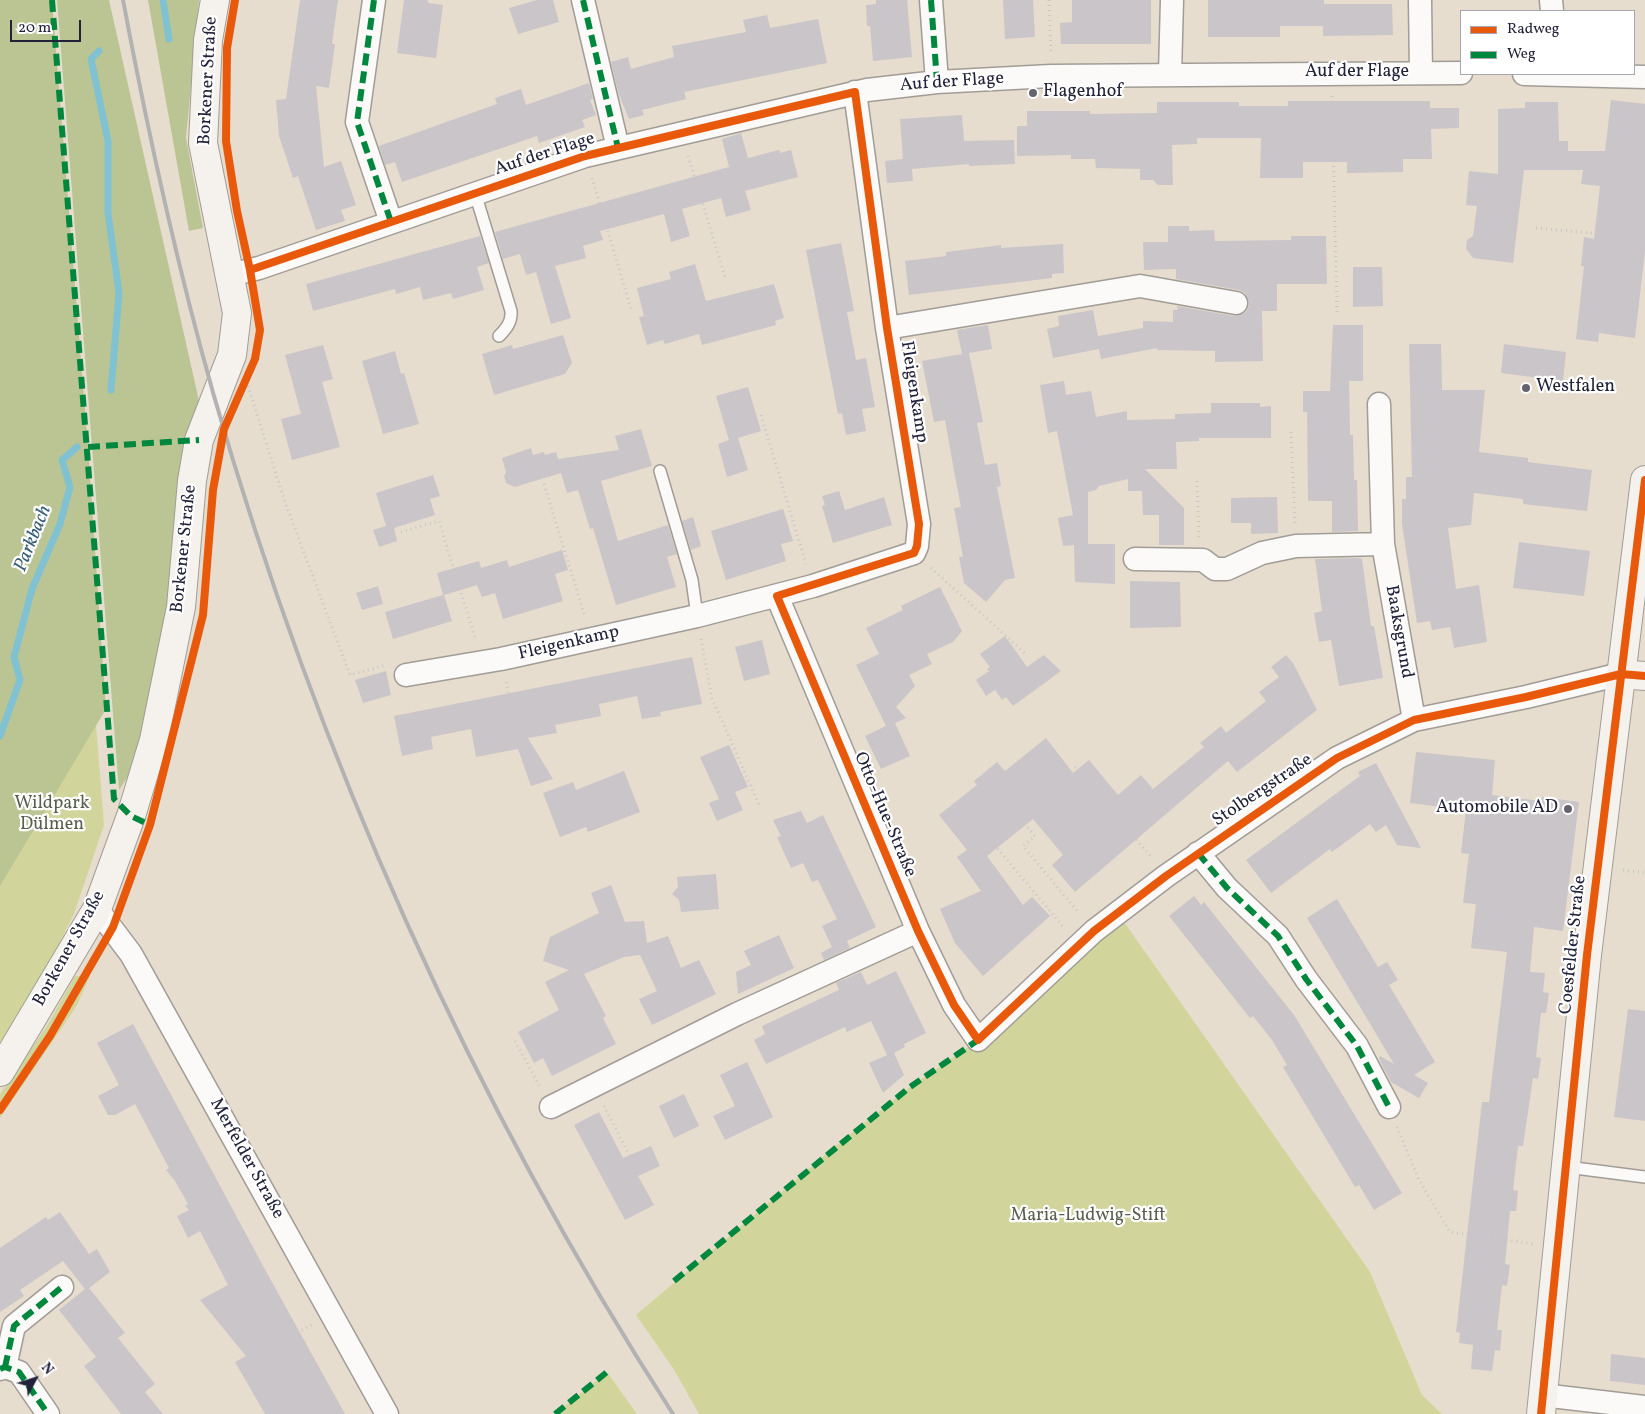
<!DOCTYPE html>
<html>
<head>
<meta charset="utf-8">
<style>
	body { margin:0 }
	#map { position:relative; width:1645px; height:1414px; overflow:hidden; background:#e6ddce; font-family:Vollkorn,serif }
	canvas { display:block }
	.legend { position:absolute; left:1460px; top:10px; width:175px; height:65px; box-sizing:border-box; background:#fff; border:1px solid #a7a7b1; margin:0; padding:6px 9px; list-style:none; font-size:15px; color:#22223b }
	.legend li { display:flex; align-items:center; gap:10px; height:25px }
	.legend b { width:25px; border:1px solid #a7a7b1 }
	.north { position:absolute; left:10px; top:1354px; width:50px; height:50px; -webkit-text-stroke:4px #fff; paint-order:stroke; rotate:50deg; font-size:14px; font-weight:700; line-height:20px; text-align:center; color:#22223b }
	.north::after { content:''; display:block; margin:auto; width:18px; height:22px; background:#22223b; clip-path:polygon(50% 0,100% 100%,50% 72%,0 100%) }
	.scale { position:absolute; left:10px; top:20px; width:71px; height:22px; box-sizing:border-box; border:2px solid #22223b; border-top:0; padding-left:6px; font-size:15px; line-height:18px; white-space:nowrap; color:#22223b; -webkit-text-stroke:4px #fff; paint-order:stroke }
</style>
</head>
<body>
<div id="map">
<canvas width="1645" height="1414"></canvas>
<ul class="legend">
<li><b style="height:6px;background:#e8590c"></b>Radweg</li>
<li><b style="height:6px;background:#00873e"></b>Weg</li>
</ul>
<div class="north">N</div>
<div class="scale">20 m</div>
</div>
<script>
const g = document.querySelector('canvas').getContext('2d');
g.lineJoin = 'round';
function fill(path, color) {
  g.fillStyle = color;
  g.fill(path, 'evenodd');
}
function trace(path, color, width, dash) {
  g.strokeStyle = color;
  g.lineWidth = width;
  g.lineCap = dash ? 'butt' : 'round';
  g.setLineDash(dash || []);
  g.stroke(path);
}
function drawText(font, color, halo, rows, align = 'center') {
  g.font = font + ' Vollkorn,serif';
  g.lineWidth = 4.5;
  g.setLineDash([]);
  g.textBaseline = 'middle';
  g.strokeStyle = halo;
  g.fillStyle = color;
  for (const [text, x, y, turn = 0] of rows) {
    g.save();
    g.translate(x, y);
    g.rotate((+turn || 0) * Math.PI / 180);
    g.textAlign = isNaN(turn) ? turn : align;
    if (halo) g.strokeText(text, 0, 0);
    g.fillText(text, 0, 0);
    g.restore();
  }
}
fill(new Path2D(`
	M0 0H38L104 825 74 914 38 985 0 1043Z
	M1117 912 1370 1272 1422 1395 1442 1414H699L673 1368 636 1315 844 1139 910 1087 978 1040Z
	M75 976H90L76 1007 0 1118V1094L47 1026Z
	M607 1372 637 1414H555Z`), '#d1d59b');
fill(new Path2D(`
	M0 0H52L88 447 106 709 0 886Z
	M57 0H109L199 401 183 454 168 621 137 763 119 790Z
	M148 0H199L186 138 203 228 189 231Z`), '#bbc594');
trace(new Path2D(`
	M163 0 169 39
	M99 51 91 59 108 141V213L119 293 111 390
	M0 736 20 680 14 657 32 589 60 524 70 487 62 460 77 447`), '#80c2d1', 7);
fill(new Path2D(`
	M300 0H338L332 44H335L329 88 316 86 324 167 341 161 356 205 341 210 345 221 316 230 298 176 293 178 279 136 276 100 286 99Z
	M404 0H428V3L443 5 436 58 397 53Z
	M537 0H553L559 22 518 34 509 8Z
	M876 0H907L912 57 873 61 870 26H867L866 5 876 4Z
	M1003 0H1033L1035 37 1005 39Z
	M1072 0H1151V44H1061L1060 23 1072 22Z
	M1208 0H1324V4H1392L1393 35 1323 36V26H1280V37H1208Z
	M767 15 770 28 818 19 827 63 684 92 686 99 642 110 644 115 629 119 618 92 611 62 628 57 631 69 674 57 672 46 746 32 743 20Z
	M589 83 593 99 590 100 596 115 582 120 585 127 539 143 537 136 402 182 395 162 385 165 379 146 497 104 495 98 521 89 526 105Z
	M1611 100 1645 104V251L1635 338 1599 333 1598 342 1576 339 1584 266H1581L1584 237 1594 239 1600 186 1581 184 1583 170H1524L1513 263 1473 258 1466 249 1467 240 1473 236 1477 206 1466 205 1469 171 1498 174V109L1525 108V102H1558L1559 141H1568V151H1605Z
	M1288 101H1430V108H1459V128L1431 129 1432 159H1403V172L1347 173V162H1303V178H1260L1261 138H1197V144L1172 145 1173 185H1158L1153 180H1140V169L1096 168 1095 159H1071V155L1017 156V126H1027V111H1090V114L1157 113V102H1239V106H1288Z
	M962 115 964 141 1014 140 1015 164 969 166V164L912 169 913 181 887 183 885 161 903 159 900 119Z
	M741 133 748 158 779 150 780 153 791 150 798 177 745 191 751 210 726 217 721 198 682 209 690 236 671 242 664 214 600 231 603 240 583 246 586 258 555 266 571 318 551 324 536 272 526 275 520 254 503 259 495 232 729 167 722 139Z
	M1168 226H1189V231L1214 230 1215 241 1291 240V236H1326L1327 284H1277V311H1262L1263 361 1215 362V351L1157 350V348L1101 359 1099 349 1053 358 1047 329 1059 326 1058 316 1093 310 1098 336 1143 328V321L1173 322V310H1178L1177 306 1234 316 1246 312 1249 306 1248 299 1245 293 1239 290 1176 279V269L1144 270 1143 242H1168Z
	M480 236 489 263 477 267 484 290 453 299 451 293 423 300 420 287 396 294 395 289 313 311 306 284Z
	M841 243 854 311 847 312 856 360 866 358 875 407 862 409 866 431 846 435 842 413 838 414 806 250Z
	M1063 244 1064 273 1052 274V278L909 295 905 261 946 256V252L1001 245V248Z
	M695 264 706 301 774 284 784 318 775 321 776 325 702 345 699 334 665 344 663 340 647 345 639 317 644 316 637 288 671 279 669 272Z
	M1353 267H1382L1383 306 1353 307Z
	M988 325 992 349 969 353 983 422 977 423 985 465 997 463 1001 486 997 487 1015 578 1005 580 986 602 964 583 959 557H963L954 508 961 507 954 471 945 420 934 422 922 361 962 354 957 330Z
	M1333 325H1363V381H1349L1350 435H1353L1354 480H1357L1358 531 1332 532V501H1308L1307 412H1303V391H1330Z
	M563 335 572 363 565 374 494 395 482 354 512 345 513 349Z
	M1409 344H1441L1442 390H1485L1479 452 1528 458V462L1592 470 1587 511 1523 504V499L1474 493 1471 525 1448 528 1456 589 1479 585 1487 642 1454 648 1450 627 1432 630 1430 621 1417 623 1402 524V499H1406V477H1412Z
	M1504 344 1566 352 1563 381 1501 373Z
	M323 345 333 379 322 382 340 447 292 460 281 419 301 414 285 355Z
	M395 351 401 374 404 373 419 424 383 434 362 361Z
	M1064 381 1066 395 1091 391 1096 417 1127 411V420L1175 419V414L1211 413V403H1260V407L1271 406V438H1199V441L1176 442 1177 469H1145L1184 508V545H1159V515H1143L1142 491H1128V479L1099 486 1096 490 1088 492V544H1115V584L1075 582 1074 545 1063 546 1058 518 1073 515 1057 431 1048 433 1040 385Z
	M748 387 761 431 738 438 748 470 727 477 718 444 729 440 716 396Z
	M641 429 652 466 601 481 618 541 668 525 677 554 667 557 676 587 616 605 593 528 590 529 578 490 567 493 561 473 515 487 506 483 504 476 506 472 502 458 531 448 533 455 544 452 545 455 556 452 558 459 619 450 615 436Z
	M433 475 440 496 430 499 435 515 394 528 397 541 379 547 373 530 386 526 376 493Z
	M839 491 845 510 884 497 892 525 833 543 822 506 825 505 822 496Z
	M1277 497 1278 533 1251 534V523H1231V498Z
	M783 509 793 541 781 544 786 561 726 580 711 531Z
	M693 517 701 546 691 550 682 521Z
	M1519 542 1590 551 1584 596 1513 588Z
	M562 550 568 570 555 574 563 601 503 619 495 593 482 597 477 585 444 595 452 621 393 639 385 612 443 595 437 573 479 561 481 568 507 560 509 567Z
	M1359 558 1362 559 1371 626H1374L1383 678 1339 686 1331 640 1319 642 1314 613 1322 611 1315 559Z
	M1130 581 1180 582 1181 627 1130 628Z
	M378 586 383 604 362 610 356 593Z
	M940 587 962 631 953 642 927 654 932 664 909 675 915 686 896 707 906 718 895 723 910 756 881 769 865 736 886 726 856 665 879 654 866 628 903 610 901 606Z
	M1005 636 1027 667 1044 655 1061 671 1013 706 1006 697 1002 700 995 690 986 696 976 680 989 671 987 669 990 667 980 654Z
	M762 640 770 674 744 681 735 647Z
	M1286 655 1293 663 1317 710 1237 772 1228 761 1075 892 1052 865 1063 855 1033 819 987 856 1023 905 1032 897 1050 916 983 976 955 943 940 909 981 891 957 857 967 850 939 815 977 785 974 781 997 762 1005 771 1046 738 1073 773 1089 760 1118 795 1141 775 1153 789 1204 747 1200 743 1221 726 1226 733 1266 701 1259 692 1279 677 1271 667Z
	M692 657 702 704 660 712 661 716 642 719 637 696 599 704 601 716 555 725 557 733 528 738 553 779 531 786 518 749 476 757 471 729 431 737 433 749 402 756 394 716Z
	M386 671 391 695 363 703 355 680Z
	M729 745 748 787 735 792 743 810 717 821 709 803 719 799 700 757Z
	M1416 752 1495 760 1492 795 1541 801 1542 797 1579 802 1563 931 1534 927 1530 972 1545 973 1543 992 1549 993 1546 1013H1541L1536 1057 1541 1058 1538 1079 1533 1078 1523 1146H1518L1513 1190 1518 1191 1516 1211H1510L1505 1264 1510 1265 1507 1286 1502 1285 1497 1330H1502L1500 1351 1495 1350 1492 1371 1471 1369 1473 1345 1459 1343 1460 1333 1456 1332 1482 1102H1489L1507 952 1471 948 1476 904 1463 903 1469 854 1461 853 1466 810 1410 803Z
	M1376 763 1421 848 1397 845 1386 825 1376 832 1370 824 1332 852 1330 849 1271 893 1246 860 1360 776 1358 772Z
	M624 771 640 812 588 832 586 827 560 837 543 793 573 782 576 790Z
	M801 811 807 823 823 815 876 927 847 941 850 948 824 960 821 953 832 947 822 926 837 919 818 880 812 882 803 863 791 868 777 837 781 836 773 820Z
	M716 874 719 909 681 912 679 900 672 894 678 887 677 877Z
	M611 885 625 922 644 921 647 943 668 936 681 968 699 960 716 994 652 1025 639 999 657 991 640 955 624 957 584 974 606 1016 603 1018 616 1044 552 1076 543 1058 534 1063 518 1032 559 1010 545 982 569 970 543 961 550 937 599 913 591 893Z
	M1194 896 1201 905 1204 902 1294 1015 1402 1193 1374 1210 1359 1185 1355 1187 1283 1067 1287 1065 1272 1040 1253 1016 1250 1018 1169 916Z
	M1337 899 1378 967 1387 962 1398 980 1389 985 1435 1062 1414 1075 1428 1083 1419 1098 1391 1082 1379 1059 1380 1056 1394 1064 1307 918Z
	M779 935 794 968 738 994 736 972 751 965 744 951Z
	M896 971 926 1033 904 1044 905 1047 894 1053 904 1075 883 1093 869 1063 887 1055 871 1021 847 1032 845 1027 766 1064 754 1040 765 1034 762 1026 839 990 836 983 861 972 867 985Z
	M1628 1009 1645 1011V1121L1614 1117Z
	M133 1024 268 1275 345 1414H265L235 1362 246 1356 200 1300 228 1285 200 1231 188 1238 177 1216 189 1210 185 1206 188 1204 175 1181 166 1170 169 1168 135 1104 115 1115H108L98 1096 119 1085 97 1043Z
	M747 1062 773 1117 725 1140 713 1116 735 1106 720 1075Z
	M684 1094 699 1126 674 1138 659 1106Z
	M599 1112 623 1158 651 1146 660 1166 638 1176 654 1205 625 1220 574 1125Z
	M60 1212 89 1254 97 1249 110 1272 89 1288 125 1333 118 1338 155 1384 145 1392 163 1414H121L84 1366 96 1357 59 1310 85 1289 63 1261 20 1290 24 1296 0 1312V1248L46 1217 48 1220Z
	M1611 1354 1645 1358V1385L1610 1381Z`), '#cac5c8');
const lane = new Path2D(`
	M475 193 511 311C512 322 506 329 499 336
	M660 471 692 580 697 616
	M1567 1167 1645 1177`);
const street = new Path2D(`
	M374 0 357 122 391 222
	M583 0 618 148
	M931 0 937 82
	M1420 0 1421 72
	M1551 0 1552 11
	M1170 74 1172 0
	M1524 74 1645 77
	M230 275 259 268 585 156 867 90 937 82 1051 76 1461 73
	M887 328 1140 286 1236 303
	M1379 404 1383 544 1414 720
	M1135 559 1203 560 1215 569H1227L1262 553 1296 546 1383 544
	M777 596 918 931 954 1005 978 1040 1094 931 1166 876 1337 758 1414 720 1526 697 1621 674
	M406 675 501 659 697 616 813 586 914 553 917 546 919 524 887 328 855 92
	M1198 853 1227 888 1278 936 1306 979 1357 1046 1389 1107
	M97 909 131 954 387 1414
	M551 1107 737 1014 918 931
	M5 1367 14 1326 62 1287
	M0 1369 5 1367 19 1372 48 1414
	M1542 1395 1645 1407`);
const secondary = new Path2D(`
	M1621 674 1645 676
	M0 1072 97 909 131 816 154 740 181 607 192 481 199 440 232 355 237 313 203 143 208 40 215 0
	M1541 1414 1587 955 1645 480`);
trace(lane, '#a19c96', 14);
trace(street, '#a19c96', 25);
trace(secondary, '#a19c96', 30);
trace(new Path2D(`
	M1049 0 1051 54
	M1332 96 1337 313
	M688 156 725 277
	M592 178 631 309
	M1536 228 1645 238
	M248 386 286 505 350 675 386 665
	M761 415 806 564
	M1291 432 1295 524
	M1197 481 1199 537
	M544 484 585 617
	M401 532 439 521 476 641
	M931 568 1027 655
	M701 639 712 698 760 807
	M506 682 522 750
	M1075 767 1152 858
	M1021 820 1035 836 1023 846 1079 913
	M988 837 1065 929
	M1623 870 1645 873
	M515 1041 540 1087
	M604 1106 633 1162
	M1397 1127 1419 1180 1450 1232 1533 1244
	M267 1350 313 1324`), '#c8c6c5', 3, [1, 4]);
trace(lane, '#fbfaf8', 11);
trace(street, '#fbfaf8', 22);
trace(secondary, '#f5f1ed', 28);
trace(new Path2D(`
	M123 0C148 133 177 266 214 396 317 754 471 1101 673 1414`), '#b3b2b3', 4);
trace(new Path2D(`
	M52 0 114 799 131 816 150 825
	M374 0 357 122 391 222
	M583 0 618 148
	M931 0 937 82
	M88 447 199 440
	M1198 853 1227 888 1278 936 1306 979 1357 1046 1389 1107
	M674 1281 910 1087 978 1040
	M5 1367 14 1326 62 1287
	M0 1369 5 1367 19 1372 48 1414
	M555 1414 607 1372`), '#00873e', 6, [12, 6]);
trace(new Path2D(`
	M250 270 585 156 855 92 887 328 919 524 917 546 914 553 777 596 918 931 954 1005 978 1040 1094 931 1166 876 1337 758 1414 720 1526 697 1621 674 1645 676
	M0 1110 50 1036 113 927 150 825 203 615 213 490 224 429 255 359 260 330 250 270 237 211 226 141 227 48 235 0
	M1541 1414 1587 955 1645 480`), '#e8590c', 8);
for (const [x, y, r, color] of [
	[1033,93,5,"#67636e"],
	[1526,388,5,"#67636e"],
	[1568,809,5,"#67636e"]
]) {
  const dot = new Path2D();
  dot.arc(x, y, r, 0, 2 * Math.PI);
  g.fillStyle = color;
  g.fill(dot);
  trace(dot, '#fff', 2);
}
drawText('18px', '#22223b', '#fff', [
	["Auf der Flage",1357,73],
	["Borkener Straße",209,81,-87],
	["Auf der Flage",952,83,-4],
	["Auf der Flage",545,155,-18],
	["Fleigenkamp",913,392,81],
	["Borkener Straße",185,549,-84],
	["Baaksgrund",1398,632,80],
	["Fleigenkamp",569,644,-13],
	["Stolbergstraße",1263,791,-34],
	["Otto-Hue-Straße",884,815,67],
	["Coesfelder Straße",1574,945,-84],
	["Borkener Straße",70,949,-61],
	["Merfelder Straße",246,1159,61]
]);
drawText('18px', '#22223b', '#fff', [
	["Flagenhof",1043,93],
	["Westfalen",1536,388],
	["Automobile AD",1558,809,"right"]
], 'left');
drawText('18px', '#595f4e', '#fff', [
	["Wildpark",52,805],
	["Dülmen",52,826],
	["Maria-Ludwig-Stift",1088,1217]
]);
drawText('italic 19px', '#365e77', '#fff', [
	["Parkbach",34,539,-68]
]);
</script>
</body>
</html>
